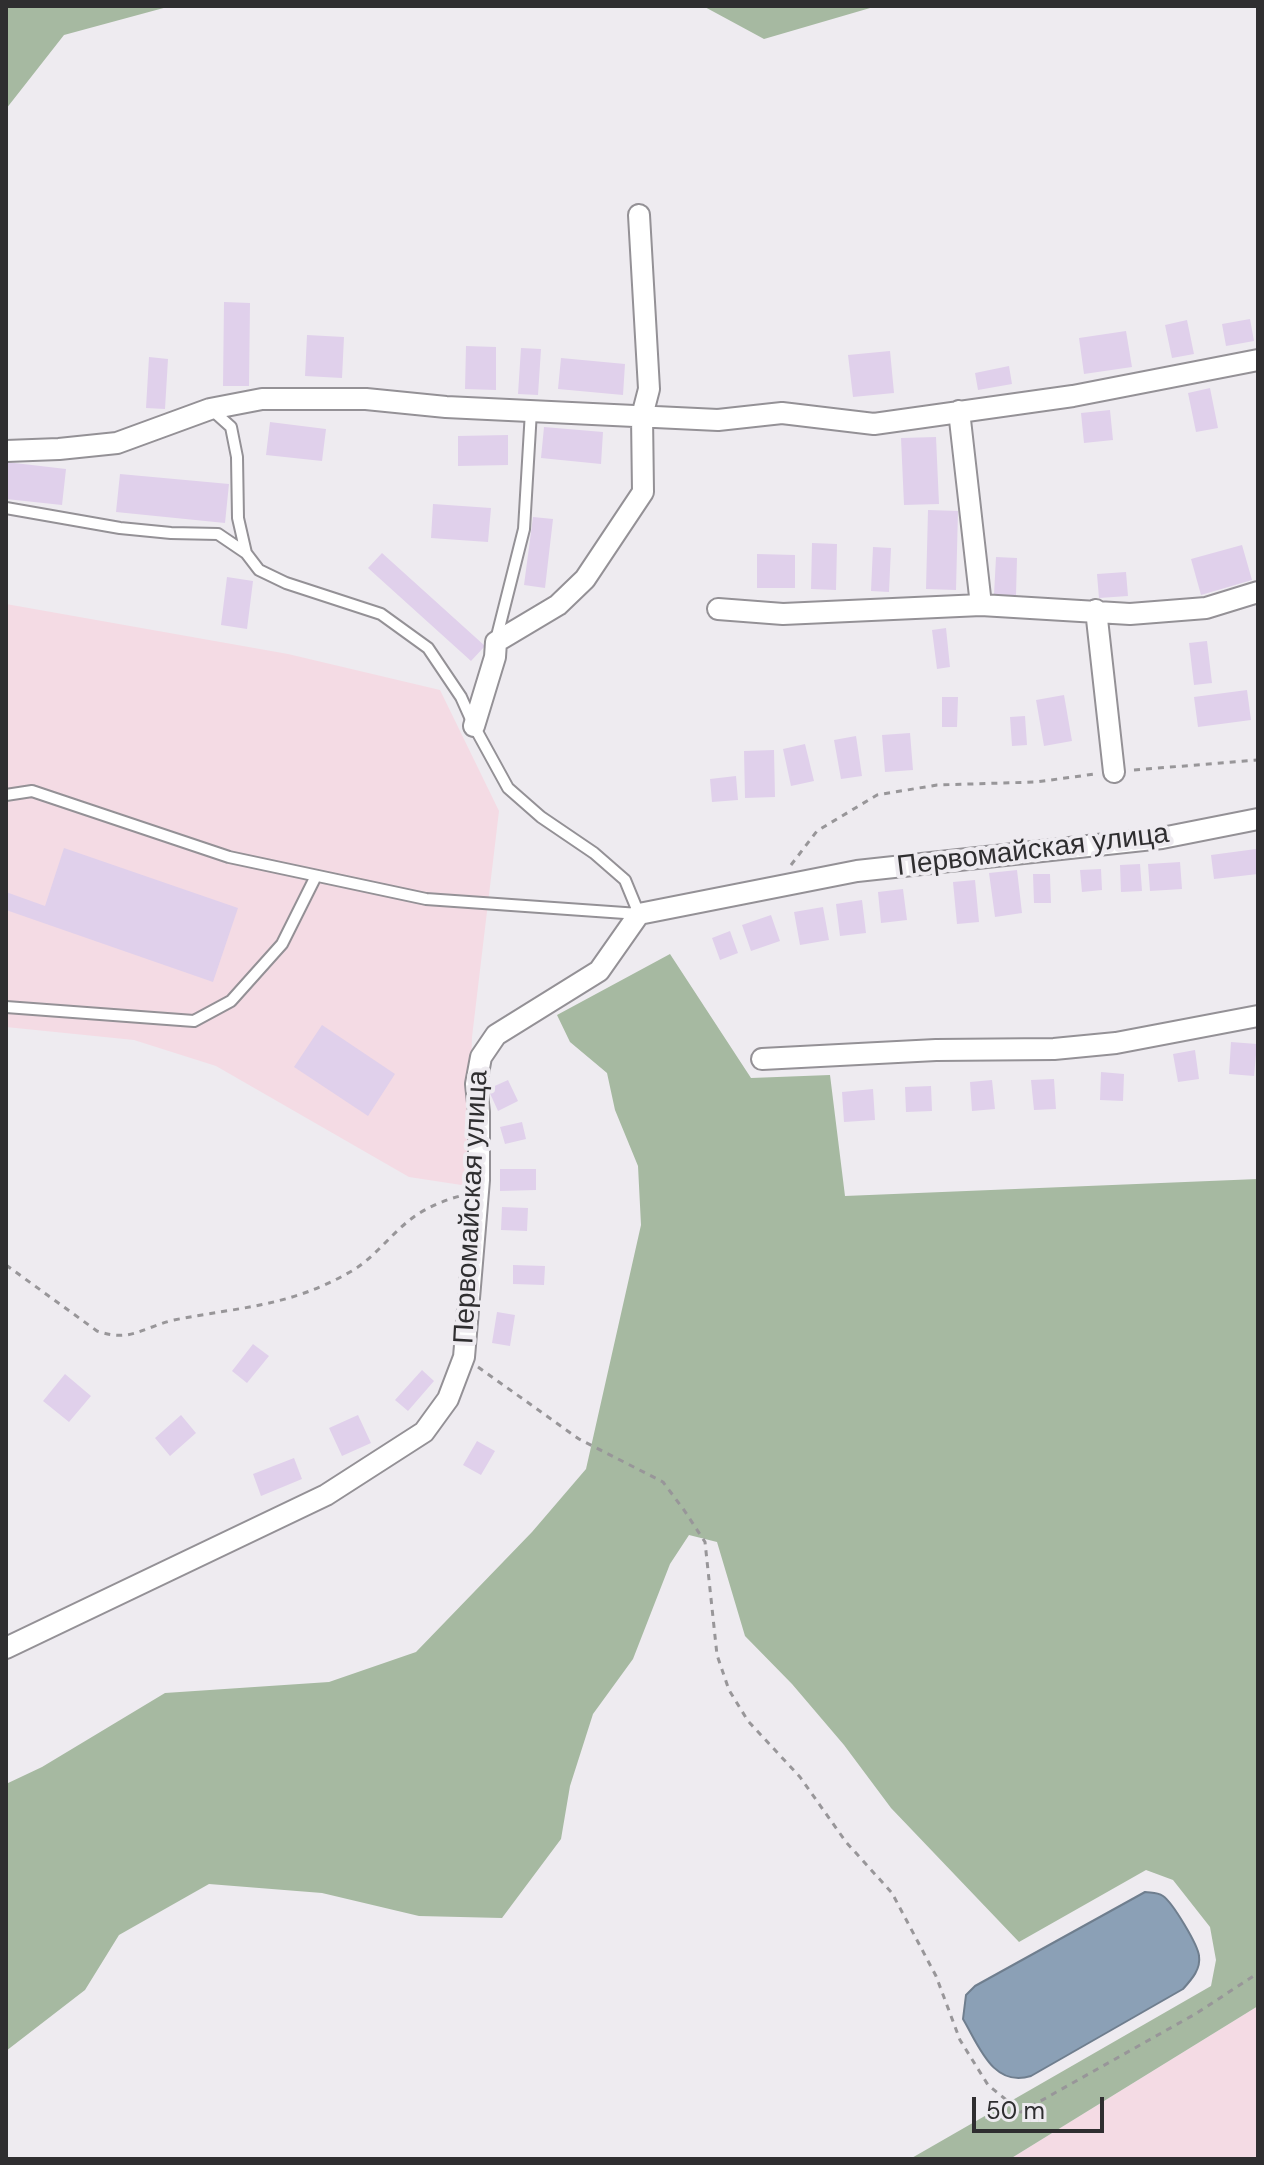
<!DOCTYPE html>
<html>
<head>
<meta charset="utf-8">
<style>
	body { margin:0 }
	#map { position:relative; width:1264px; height:2165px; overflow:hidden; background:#eeebf0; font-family:"DM Sans",sans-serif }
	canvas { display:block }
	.frame { position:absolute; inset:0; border:8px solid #2f2e30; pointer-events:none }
	.scale { position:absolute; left:972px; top:2097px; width:132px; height:36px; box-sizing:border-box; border:4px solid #2f2e30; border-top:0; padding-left:10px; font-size:24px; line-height:28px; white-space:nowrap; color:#2f2e30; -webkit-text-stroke:6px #eeebf0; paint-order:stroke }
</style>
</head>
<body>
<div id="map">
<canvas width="1264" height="2165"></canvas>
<div class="frame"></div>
<div class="scale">50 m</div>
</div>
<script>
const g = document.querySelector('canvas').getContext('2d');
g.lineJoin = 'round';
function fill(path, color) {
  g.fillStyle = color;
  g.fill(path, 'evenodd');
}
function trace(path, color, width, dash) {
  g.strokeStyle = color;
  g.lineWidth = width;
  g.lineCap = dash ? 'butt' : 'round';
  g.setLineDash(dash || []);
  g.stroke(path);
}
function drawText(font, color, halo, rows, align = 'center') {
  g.font = font + ' "DM Sans",sans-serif';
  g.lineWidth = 8;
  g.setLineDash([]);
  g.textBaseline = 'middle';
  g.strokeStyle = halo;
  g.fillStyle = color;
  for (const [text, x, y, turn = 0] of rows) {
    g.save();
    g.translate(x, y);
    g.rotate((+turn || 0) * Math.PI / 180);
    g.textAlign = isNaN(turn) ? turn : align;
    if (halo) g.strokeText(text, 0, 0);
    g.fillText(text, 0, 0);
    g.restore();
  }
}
fill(new Path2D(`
	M6 604 288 654 440 690 499 811 472 1037 468 1186 409 1177 216 1066 134 1040 6 1027Z
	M1258 2006V2159H1010Z`), '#f4dbe4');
fill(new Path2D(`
	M6 6H171L64 35 6 109Z
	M703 6H877L764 39Z
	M670 954 751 1078 830 1075 845 1196 1258 1179V2006L1010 2159H910L1211 1986 1216 1960 1210 1927 1173 1880 1146 1870 1019 1942 891 1808 844 1745 792 1684 745 1636 717 1542 689 1535 670 1564 633 1659 593 1714 570 1786 561 1839 502 1918 419 1916 322 1893 209 1884 119 1935 85 1990 6 2051V1784L42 1767 165 1693 329 1682 416 1652 532 1532 586 1469 641 1225 638 1166 615 1110 607 1073 570 1042 557 1015Z`), '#a6b9a1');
const water = new Path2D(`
	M1145 1892C1152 1893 1157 1892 1163 1896 1173 1903 1198 1945 1199 1956 1201 1969 1192 1979 1183 1989L1031 2076C993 2088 979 2046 963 2019L966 1995 975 1986Z`);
fill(water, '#8ba0b6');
trace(water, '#6f7e8e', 2);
fill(new Path2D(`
	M224 302 250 303 249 386H223Z
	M1250 319 1254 341 1226 346 1222 324Z
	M1187 320 1194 354 1172 358 1165 325Z
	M1126 331 1132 367 1084 374 1079 338Z
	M307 335 344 337 342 378 305 376Z
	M466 346 496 347V390L465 389Z
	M521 348 541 349 538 395 518 394Z
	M890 351 894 393 853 397 848 355Z
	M149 357 168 359 165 409 146 408Z
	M561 358 625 364 623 395 558 389Z
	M1009 366 1012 384 978 390 975 373Z
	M1210 388 1218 428 1196 432 1188 393Z
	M1110 410 1113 440 1084 443 1081 413Z
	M270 422 326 429 322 461 266 455Z
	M544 427 603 432 601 464 541 458Z
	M508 435V465L458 466V436Z
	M936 437 939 504 904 505 901 438Z
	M6 462 66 469 62 505 6 499Z
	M120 474 229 484 225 523 116 512Z
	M433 504 491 508 488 542 431 538Z
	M928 510 958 511 956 590 926 589Z
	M533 517 553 519 545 588 524 585Z
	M812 543 837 544 836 590 811 589Z
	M1242 545 1252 580 1201 595 1191 559Z
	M873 547 891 548 889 592 871 591Z
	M382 553 485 646 471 661 368 568Z
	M757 554 795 555V588H757Z
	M996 557 1017 558 1016 595H994Z
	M1126 572 1128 596 1099 598 1097 574Z
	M227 577 253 581 247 629 221 625Z
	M946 628 950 667 937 669 932 630Z
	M1207 641 1212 683 1194 685 1189 643Z
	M1247 690 1251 720 1198 727 1194 697Z
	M1064 695 1072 741 1044 746 1036 700Z
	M942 697H958L957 727H942Z
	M1025 716 1027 745 1012 746 1010 717Z
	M910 733 913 770 885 772 882 735Z
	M856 736 862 776 841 779 834 740Z
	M805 744 814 781 791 786 783 749Z
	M774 750 775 797 745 798 744 751Z
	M736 776 738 800 712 802 710 779Z
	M64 848 238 908 213 982 6 910V892L45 906Z
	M1256 849 1258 874 1214 879 1211 855Z
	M1180 862 1182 889 1150 891 1148 864Z
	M1140 864 1142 891 1121 892 1120 865Z
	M1101 869 1102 890 1082 892 1080 870Z
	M1017 870 1022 913 995 917 989 873Z
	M1033 874H1050L1051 903H1034Z
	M975 880 979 922 957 924 953 882Z
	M903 889 907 920 881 923 878 892Z
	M862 900 866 933 840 936 836 904Z
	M823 907 829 940 800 945 794 912Z
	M771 915 780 941 751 951 742 925Z
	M730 931 738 953 720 960 712 938Z
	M322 1025 395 1074 368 1116 294 1067Z
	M1231 1042 1257 1044 1254 1076 1229 1074Z
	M1195 1050 1199 1079 1178 1082 1173 1054Z
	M1101 1072 1124 1074 1123 1101 1100 1100Z
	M1054 1079 1056 1109 1034 1110 1031 1080Z
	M508 1080 518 1101 498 1111 488 1089Z
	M992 1080 995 1109 972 1111 970 1082Z
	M931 1086 932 1111 906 1112 905 1087Z
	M873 1089 875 1120 844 1122 842 1092Z
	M522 1122 526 1139 505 1144 500 1127Z
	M500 1169H536V1190L500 1191Z
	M502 1207 528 1208 527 1231 501 1230Z
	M513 1265 545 1266 544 1285 513 1284Z
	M497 1312 515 1315 510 1346 492 1343Z
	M253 1344 269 1356 247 1383 232 1371Z
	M422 1370 434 1381 408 1411 395 1400Z
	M65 1374 91 1396 69 1422 43 1401Z
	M181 1415 196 1433 170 1456 155 1438Z
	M358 1415 371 1443 342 1456 329 1428Z
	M477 1441 495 1451 481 1475 463 1465Z
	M294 1458 302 1479 261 1496 253 1474Z`), '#e0d0eb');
const service = new Path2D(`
	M6 508 120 528 171 533 218 534 246 553
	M496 640 524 529 531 411
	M6 795 32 791 229 857 426 899 639 914 625 880 594 853 541 817 508 788 474 726 461 697 428 648 381 614 286 583 259 570 246 553 238 518 237 457 231 427 212 410
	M6 1007 194 1021 231 1001 282 944 316 876`);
const minor = new Path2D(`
	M959 411 981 605
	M6 451 59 449 117 443 210 409 262 399H366L446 407 718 420 782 413 874 424 1073 396 1258 360
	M718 609 783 614 981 605 1130 614 1206 608 1258 592
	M1096 610 1114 772
	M474 726 495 657 496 642 558 605 585 579 643 492 642 416 649 389 639 215
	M762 1059 936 1050 1054 1049 1116 1043 1258 1016
	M6 1648 326 1495 424 1432 448 1399 464 1357 479 1180V1112L476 1084 481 1057 496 1035 599 971 639 914 857 871 1162 838 1258 819`);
trace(service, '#949196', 14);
trace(minor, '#949196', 24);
trace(new Path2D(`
	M1134 770 1258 760
	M791 865 817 831 877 795 937 785 1036 782 1095 774
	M6 1265 97 1331C131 1343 143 1327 174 1320 239 1307 289 1307 350 1272 375 1258 392 1232 415 1216 428 1207 445 1200 460 1196
	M478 1367 579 1439 663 1482 684 1510 705 1542 717 1655 729 1690 748 1721 800 1777 846 1842 892 1893 936 1976 960 2040 988 2085 1021 2112 1197 2013 1258 1973`), '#989699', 3, [6, 6]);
trace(service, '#fff', 10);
trace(minor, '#fff', 20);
drawText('28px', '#2f2e30', '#eeebf0', [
	["Первомайская улица",1033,851,-7],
	["Первомайская улица",472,1207,-87]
]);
</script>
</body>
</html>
